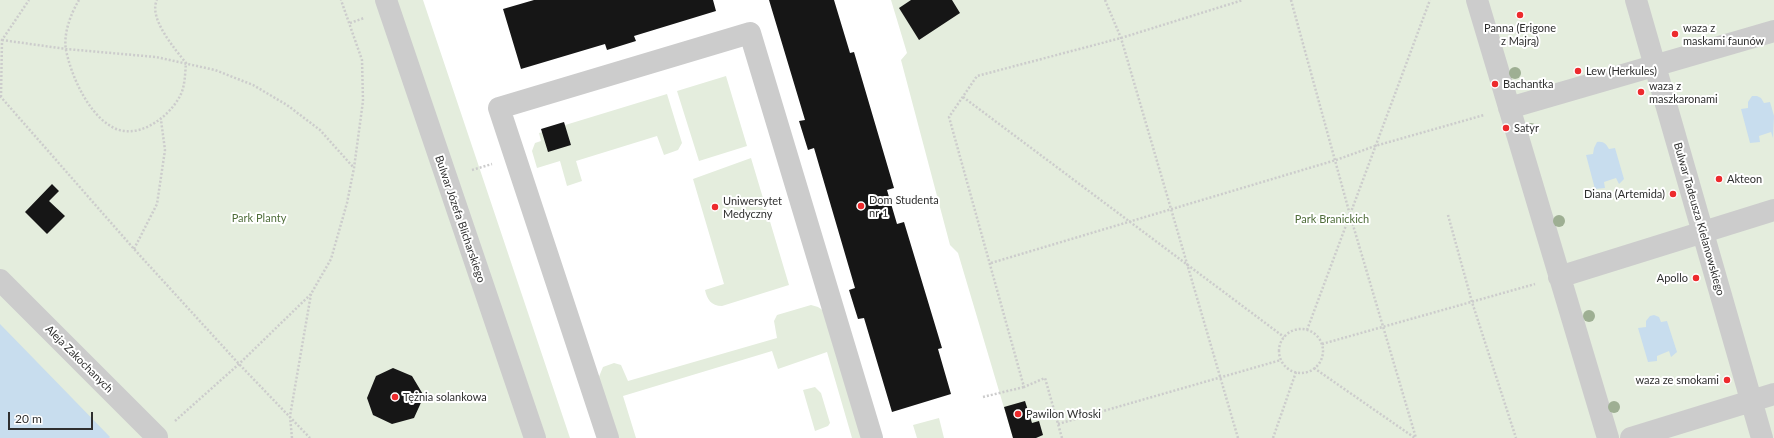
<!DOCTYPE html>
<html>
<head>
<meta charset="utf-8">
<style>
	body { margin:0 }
	#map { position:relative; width:1774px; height:438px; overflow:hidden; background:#fff; font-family:Lato,sans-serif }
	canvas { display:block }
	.scale { position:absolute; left:8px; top:412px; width:85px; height:18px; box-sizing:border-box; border:2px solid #2f2f2f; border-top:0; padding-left:5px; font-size:12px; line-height:14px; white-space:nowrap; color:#2f2f2f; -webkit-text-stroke:3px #fff; paint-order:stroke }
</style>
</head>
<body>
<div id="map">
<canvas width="1774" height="438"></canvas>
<div class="scale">20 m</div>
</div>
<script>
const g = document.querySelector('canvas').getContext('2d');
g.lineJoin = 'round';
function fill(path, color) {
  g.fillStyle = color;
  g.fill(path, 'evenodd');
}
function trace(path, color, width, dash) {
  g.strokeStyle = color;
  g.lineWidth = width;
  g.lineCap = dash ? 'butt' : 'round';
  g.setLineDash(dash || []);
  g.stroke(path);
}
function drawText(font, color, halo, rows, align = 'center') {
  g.font = font + ' Lato,sans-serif';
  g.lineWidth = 4;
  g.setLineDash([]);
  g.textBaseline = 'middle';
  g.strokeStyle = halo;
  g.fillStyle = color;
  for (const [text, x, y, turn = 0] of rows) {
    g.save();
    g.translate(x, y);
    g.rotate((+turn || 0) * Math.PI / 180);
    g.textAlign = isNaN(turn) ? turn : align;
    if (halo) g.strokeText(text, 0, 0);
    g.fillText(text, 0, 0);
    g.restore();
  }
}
fill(new Path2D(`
	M0 0H423L570 438H0Z
	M891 0H1774V438H1013L958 253 950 245 901 60 907 53Z
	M726 76 747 146 699 161 677 91Z
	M667 94 682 143 678 150 664 155 657 136 576 161 582 181 567 186 560 161 537 168 532 151 535 143 541 141 539 133Z
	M751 158 789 285 722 306C711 306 707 299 705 290L724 284 693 179Z
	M811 305 818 307 824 311 866 438H852L827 352 778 369 772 351 623 396 636 438H616L598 379 603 367 614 363 621 365 628 381 777 338 774 321 777 315Z
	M815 387 821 393 830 423 828 426 815 431 803 390Z
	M939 418 944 438H917L913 425Z`), '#e4eddd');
fill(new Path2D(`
	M1752 96H1757L1761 98 1764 103 1770 102 1774 116 1773 138 1771 132 1759 136 1760 142 1750 143 1741 109 1748 108V102Z
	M1597 142C1604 141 1606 144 1609 149L1615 148 1624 179 1619 184 1616 178 1604 182 1605 188 1595 189 1586 155 1593 154 1594 148Z
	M1654 315 1659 317 1661 322 1667 321 1677 352 1671 357 1669 351 1657 356V361L1648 362 1638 328 1646 327V321L1650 316Z
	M0 324 110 437 109 438H0Z`), '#c8ddee');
fill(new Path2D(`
	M534 0H713L716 11 634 36 636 41 607 50 605 44 521 69 503 9Z
	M769 0H834L850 53 854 52 894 188 887 190 897 224 904 222 942 348 938 349 951 394 892 412 864 318 858 319 849 290 855 288 814 148 808 150 799 121 805 120Z
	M911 0H952L960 13 919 40 899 8Z
	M564 122 571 145 548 152 541 129Z
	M52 184 59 191 49 201 65 216 47 234 25 212Z
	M393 368 412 376 424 396 414 418 392 424 373 415 367 398 376 376Z
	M1025 401 1032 423 1039 421 1043 435 1036 438H1013L1004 407Z`), '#161616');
trace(new Path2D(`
	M79 0C71 13 63 34 66 50 71 75 87 111 109 125 134 143 168 119 180 96 185 87 185 74 186 63 175 49 148 18 157 0
	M1105 0 1121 38 1238 438
	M1291 0 1350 215 1416 438
	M350 23 364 18
	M2 40 66 49 156 57 215 70 253 85 287 105 320 130 354 168
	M0 96 134 249 239 364 310 438
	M1 97 2 40 29 0
	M963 97 1284 337
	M472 170 492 164
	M1448 215 1472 302 1516 438
	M134 249 157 204 165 150 161 120
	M991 263 1336 160 1375 146 1484 115
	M1279 351a22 22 0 1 1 44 0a22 22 0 1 1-44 0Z
	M1307 330 1430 0
	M1322 344 1535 284
	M1314 368 1415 438
	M983 397 1024 387
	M175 421 239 364 311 294 331 259 347 203 354 168 363 101 362 60 341 0
	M1058 424 1281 360
	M292 438 290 416 311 294
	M1062 438 1045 378 1024 387 949 117 977 76 1121 38 1243 0
	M1273 438 1296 372`), '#ccc', 2.5, [2, 2]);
trace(new Path2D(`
	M386 0 535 438
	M1477 0 1608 438
	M1636 0 1762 438
	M1509 108 1774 31
	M1559 277 1774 210
	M0 280 157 437 156 438
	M608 438 499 108 750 33 872 438
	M1631 438 1774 394`), '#ccc', 22);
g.fillStyle = '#9eaf93';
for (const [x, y] of [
	[1515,73],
	[1531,129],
	[1559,221],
	[1589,316],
	[1614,407]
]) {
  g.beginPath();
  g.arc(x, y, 6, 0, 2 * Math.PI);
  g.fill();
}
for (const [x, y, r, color] of [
	[1520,15,4,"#ed2a2d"],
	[1675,34,4,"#ed2a2d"],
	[1578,71,4,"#ed2a2d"],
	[1495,84,4,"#ed2a2d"],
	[1641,92,4,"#ed2a2d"],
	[1506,128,4,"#ed2a2d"],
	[1719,179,4,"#ed2a2d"],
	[1673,194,4,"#ed2a2d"],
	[861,206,4,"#ed2a2d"],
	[715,207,4,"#ed2a2d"],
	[1696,278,4,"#ed2a2d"],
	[1727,380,4,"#ed2a2d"],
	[395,397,4,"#ed2a2d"],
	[1018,414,4,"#ed2a2d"]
]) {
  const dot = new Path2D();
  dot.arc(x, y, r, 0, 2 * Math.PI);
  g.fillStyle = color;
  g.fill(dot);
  trace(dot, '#fff', 1.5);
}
drawText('11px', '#2f2f2f', '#fff', [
	["Panna (Erigone",1520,28,"center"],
	["z Majrą)",1520,41,"center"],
	["waza z",1683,28],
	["maskami faunów",1683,41],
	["Lew (Herkules)",1586,71],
	["Bachantka",1503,84],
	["waza z",1649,86],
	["maszkaronami",1649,99],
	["Satyr",1514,128],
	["Akteon",1727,179],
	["Diana (Artemida)",1665,194,"right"],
	["Dom Studenta",869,200],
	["nr 1",869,213],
	["Uniwersytet",723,201],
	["Medyczny",723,214],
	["Apollo",1688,278,"right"],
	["waza ze smokami",1719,380,"right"],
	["Tężnia solankowa",403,397],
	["Pawilon Włoski",1026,414]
], 'left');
drawText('11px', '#4f6d3a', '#fff', [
	["Park Planty",259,218],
	["Park Branickich",1332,219]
]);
drawText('11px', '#2f2f2f', '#fff', [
	["Bulwar Józefa Blicharskiego",460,219,71],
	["Bulwar Tadeusza Kielanowskiego",1699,219,74],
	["Aleja Zakochanych",79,359,45]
]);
</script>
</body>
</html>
